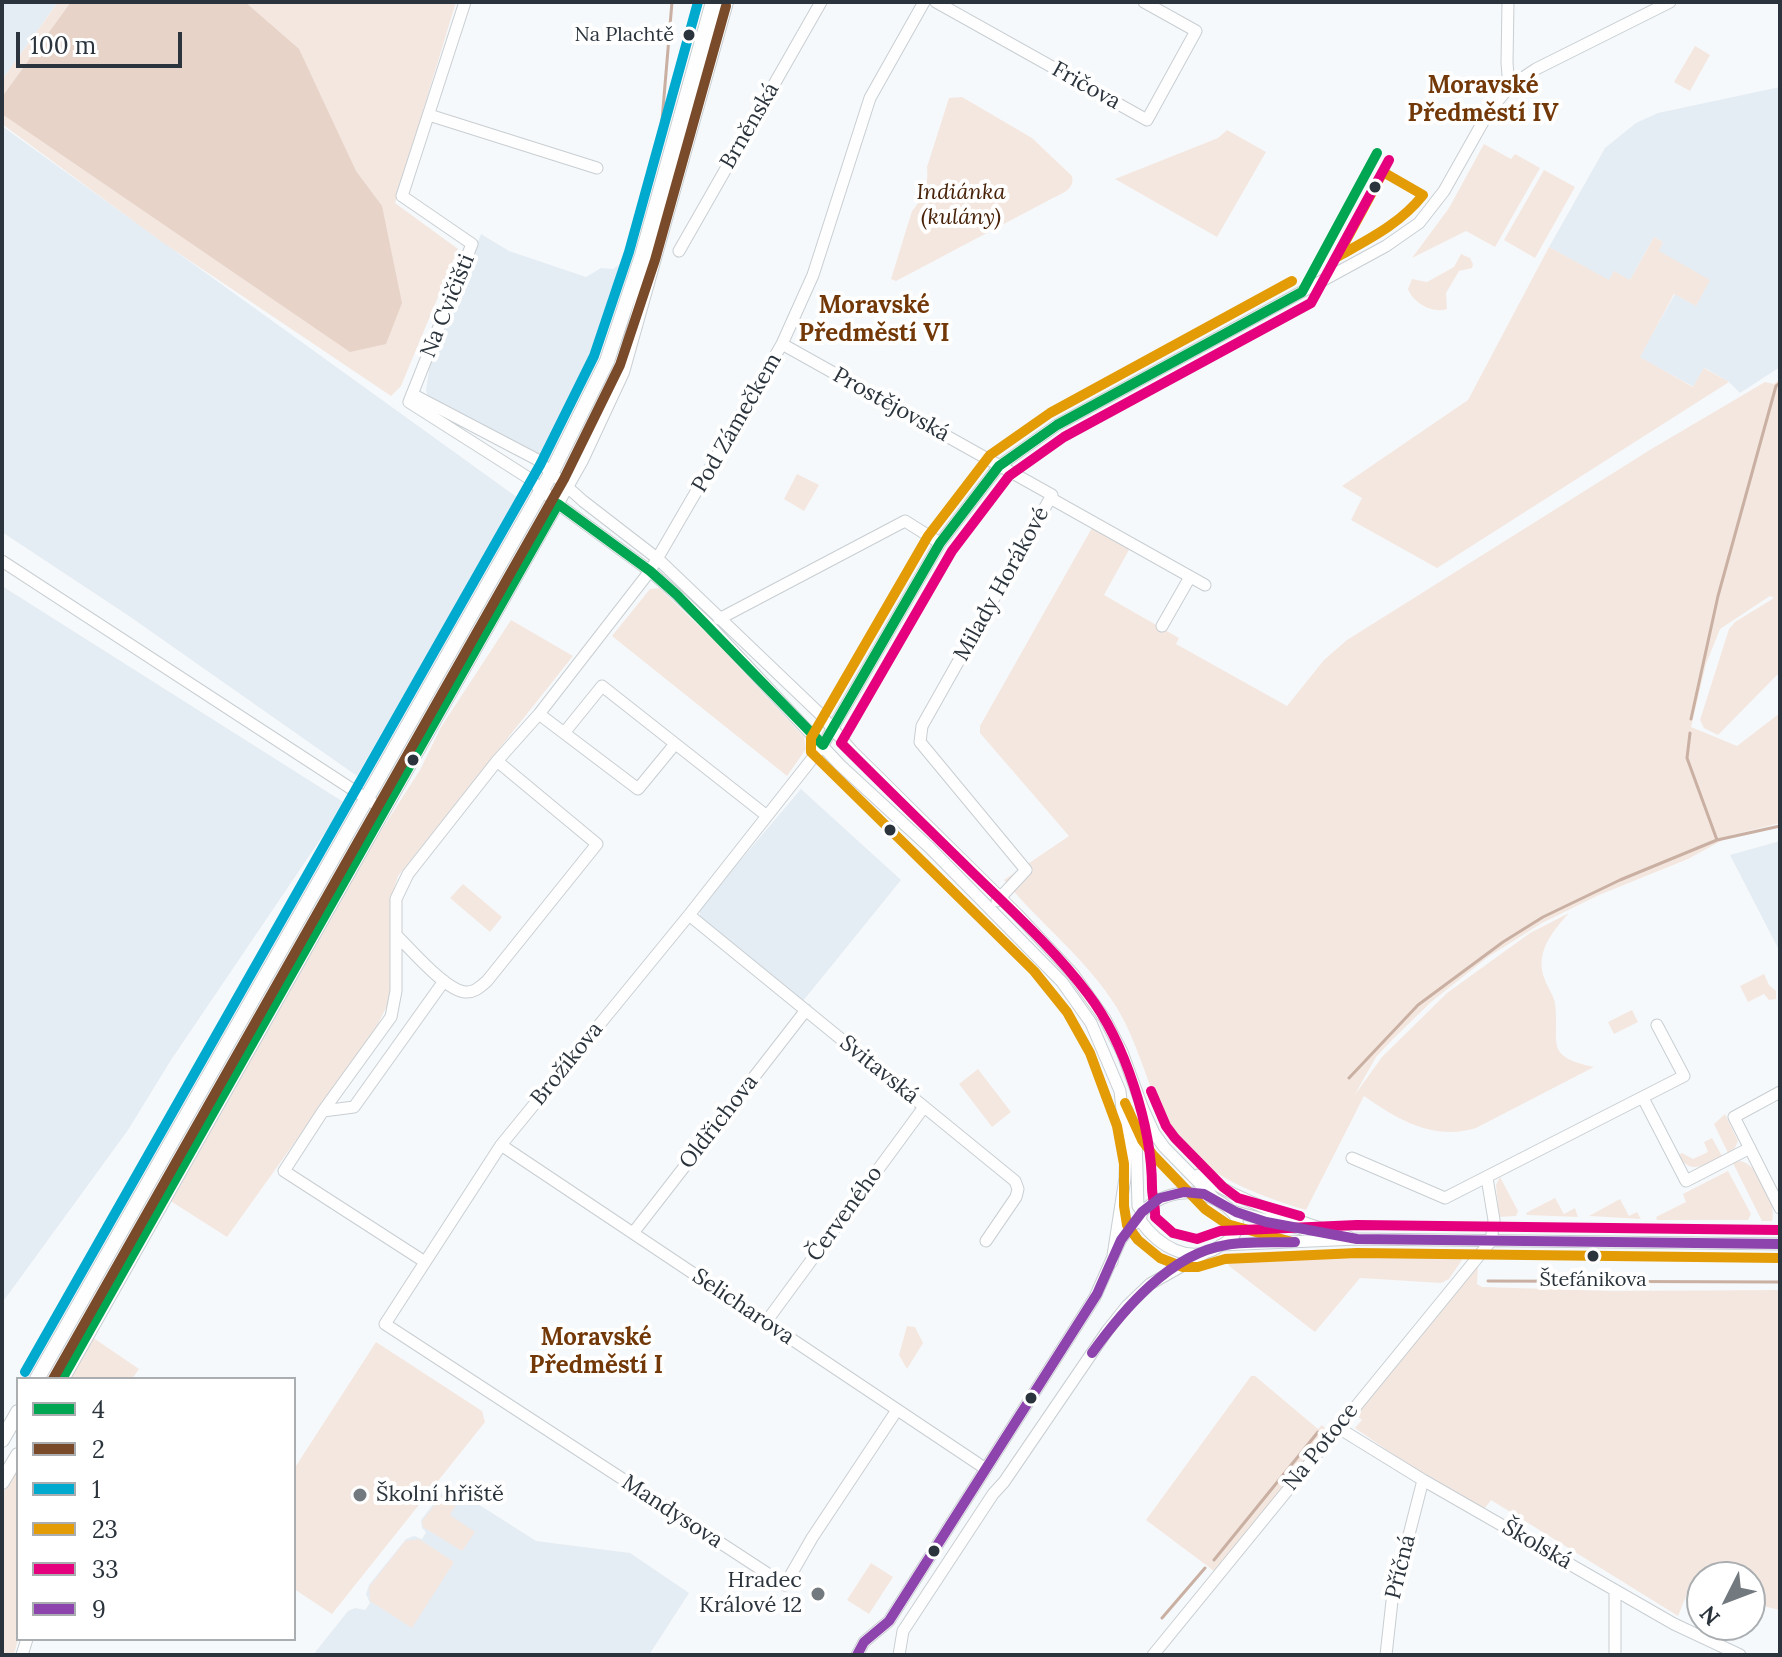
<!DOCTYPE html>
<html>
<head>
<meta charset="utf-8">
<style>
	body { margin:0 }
	#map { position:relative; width:1782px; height:1657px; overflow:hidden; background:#f6f9fb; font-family:Lora,serif }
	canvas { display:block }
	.frame { position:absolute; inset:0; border:4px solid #2b343c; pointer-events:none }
	.legend { position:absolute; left:16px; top:1377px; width:280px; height:264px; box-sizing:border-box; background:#fff; border:2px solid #aaaeb1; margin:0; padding:10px 14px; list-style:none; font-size:24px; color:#2b343c }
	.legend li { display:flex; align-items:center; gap:16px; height:40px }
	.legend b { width:40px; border:2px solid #aaaeb1 }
	.north { position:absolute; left:1686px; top:1561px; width:80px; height:80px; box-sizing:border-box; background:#fff; border:2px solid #aaaeb1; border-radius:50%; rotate:228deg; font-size:22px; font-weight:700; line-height:32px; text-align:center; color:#2b343c }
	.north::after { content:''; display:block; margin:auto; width:28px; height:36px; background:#72797f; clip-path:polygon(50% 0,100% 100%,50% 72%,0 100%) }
	.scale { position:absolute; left:16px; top:32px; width:166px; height:36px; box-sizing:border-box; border:4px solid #2b343c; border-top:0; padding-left:10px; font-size:24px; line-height:28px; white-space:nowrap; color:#2b343c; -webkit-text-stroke:6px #fff; paint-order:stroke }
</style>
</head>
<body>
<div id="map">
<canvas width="1782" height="1657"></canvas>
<div class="frame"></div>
<ul class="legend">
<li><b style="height:10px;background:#00a651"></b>4</li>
<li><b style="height:10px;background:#7a4b2a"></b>2</li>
<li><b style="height:10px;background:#00a9ce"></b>1</li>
<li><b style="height:10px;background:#e39b06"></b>23</li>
<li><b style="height:10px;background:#e5007d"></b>33</li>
<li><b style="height:10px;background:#8e44ad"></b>9</li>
</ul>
<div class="north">N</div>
<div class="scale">100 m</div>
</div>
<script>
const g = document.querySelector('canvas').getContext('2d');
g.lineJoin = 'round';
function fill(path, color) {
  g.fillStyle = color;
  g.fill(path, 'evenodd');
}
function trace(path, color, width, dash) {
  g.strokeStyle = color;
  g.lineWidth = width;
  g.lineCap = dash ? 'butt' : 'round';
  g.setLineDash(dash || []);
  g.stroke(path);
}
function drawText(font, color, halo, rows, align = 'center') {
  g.font = font + ' Lora,serif';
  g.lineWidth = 8;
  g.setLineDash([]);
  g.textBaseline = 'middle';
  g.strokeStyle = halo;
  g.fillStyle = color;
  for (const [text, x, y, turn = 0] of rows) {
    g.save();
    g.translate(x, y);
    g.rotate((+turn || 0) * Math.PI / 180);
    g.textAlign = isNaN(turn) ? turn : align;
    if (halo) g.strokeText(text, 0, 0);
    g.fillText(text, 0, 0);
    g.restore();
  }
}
fill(new Path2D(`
	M2 2H58L2 80Z
	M1780 87V367L1740 393 1729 382 1705 368 1694 387 1639 357 1675 294 1696 306 1699 300 1658 251 1663 242 1654 237 1630 280 1609 281 1549 247 1605 148 1636 123 1658 113Z
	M2 126 518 498 357 776 129 616 2 532Z
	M481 234 509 251 586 277 601 268 613 269 627 259 613 303 546 454 531 457 428 397 426 390 430 364Z
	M2 586 345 803 171 1060 128 1130 2 1303Z
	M801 789 901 880 803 1001 700 917V908Z
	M1780 841V952L1730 855Z
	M448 1485 536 1541 630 1553 689 1593 649 1655H313L348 1611 355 1608 365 1610 370 1603 366 1594 369 1585 406 1539 414 1536 422 1539 426 1532 422 1528 421 1520Z`), '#e5edf4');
fill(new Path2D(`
	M58 2H456L395 203 458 249 401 386 391 396 162 242 2 124V80Z
	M1695 46 1710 55 1690 91 1674 82Z
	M962 97 1032 138 1072 176C1075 189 1063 193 1053 198L896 281 891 279 912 211C923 199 929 183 927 167L949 98Z
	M1227 130 1266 152 1217 237 1115 179 1218 138Z
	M1484 144 1511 159 1515 154 1540 168 1495 247 1466 231 1412 258 1449 208Z
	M1544 170 1575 187 1535 258 1504 240Z
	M1654 237 1663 242 1659 251 1710 280 1696 306 1674 294 1640 357 1693 387 1704 368 1729 382 1437 568 1351 520 1362 498 1342 486 1468 400 1549 247 1609 280 1614 271 1630 280Z
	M1461 254 1470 258 1473 264 1472 268 1459 271 1446 293 1447 309C1433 314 1413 303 1408 289L1412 279 1427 282 1454 267Z
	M1780 379V672L1718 735 1704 728 1700 720 1729 629 1735 622 1774 598 1770 596 1720 629 1706 664 1691 727 1737 746 1780 713V823L1732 835 1688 859 1599 895 1542 923 1488 957 1431 1002 1393 1039 1376 1057 1354 1096 1382 1057 1447 993 1530 933 1569 913C1552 932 1534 953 1545 980 1548 988 1553 994 1555 1003 1560 1044 1543 1056 1594 1067L1476 1128C1434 1141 1398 1120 1364 1096L1306 1210C1253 1194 1186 1169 1162 1115 1146 1080 1137 1041 1117 1008 1087 959 1040 924 1004 880L1069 836 986 740 980 733V726L1093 526 1130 548 1104 595 1179 638 1176 644 1287 706 1324 660 1347 640 1653 448 1765 382 1774 384Z
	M797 474 819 485 804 511 784 499Z
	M659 588 713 639 804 737 806 749 787 776 612 636 650 589Z
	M511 620 573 656 398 876 390 902V1000L375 1030 227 1237 169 1200 373 843 420 770 441 727Z
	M463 884 502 917 490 932 450 898Z
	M1764 974 1769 985 1776 991V999L1769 1000 1764 994 1748 1002 1740 986Z
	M1632 1010 1638 1022 1614 1034 1608 1022Z
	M978 1069 1011 1112 992 1127 959 1084Z
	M1725 1114 1738 1141 1735 1148 1728 1153 1714 1124Z
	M1712 1138 1722 1156C1705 1165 1690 1176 1678 1155L1682 1153 1693 1159 1708 1152 1704 1142Z
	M1741 1161C1759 1166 1777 1203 1772 1221H1762L1733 1163Z
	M1728 1171 1751 1214 1748 1220H1657L1656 1217 1686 1202 1683 1194Z
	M1500 1177 1518 1211 1516 1216 1499 1217 1496 1185Z
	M1555 1198 1564 1214 1575 1208 1578 1217 1527 1215 1526 1213Z
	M1620 1199 1629 1216 1637 1212 1641 1219 1589 1216Z
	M1527 1224 1769 1226 1760 1232 1524 1229Z
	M1318 1250 1456 1252 1462 1260 1449 1279 1441 1283 1360 1278 1315 1332 1229 1266 1225 1253Z
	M1478 1265 1477 1284 1482 1287 1613 1291 1780 1290V1610L1750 1603V1577H1702V1592L1689 1589 1678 1616 1491 1500 1485 1508 1433 1482 1355 1428 1362 1420 1356 1415Z
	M907 1326 915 1327 923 1343 907 1369 899 1355Z
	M92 1337 139 1369 132 1379H68Z
	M376 1342 482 1411 485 1422 332 1614 294 1589V1469Z
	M1251 1376H1255L1318 1429 1322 1425 1329 1432 1214 1571 1146 1520Z
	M18 1466V1639L14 1655H2V1494Z
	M447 1490 460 1498 450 1515 475 1532 462 1551 423 1527 422 1521Z
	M419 1539 454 1562 412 1628 370 1601 369 1587 405 1541Z
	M871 1563 893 1577 869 1614 847 1600Z`), '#f4e7e0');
fill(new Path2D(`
	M71 2H245L299 49 356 171 382 206 402 303 386 344 350 352 2 114V97Z`), '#e7d3c8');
trace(new Path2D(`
	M653 171 660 144 672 2
	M1691 719 1718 596 1776 386 1780 383
	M1690 733 1687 758 1717 840
	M1349 1078 1418 1005 1503 942 1543 917 1620 880 1717 840 1780 826
	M1488 1281 1780 1282
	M1214 1560 1318 1432
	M1162 1618 1205 1568`), '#c9b0a2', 3);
const minor = new Path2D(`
	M465 2 402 196 472 244 409 402 527 477 558 504 650 571 677 595 710 626 840 765 930 848 1062 982 1091 1023 1120 1091 1126 1147 1125 1178 1112 1262
	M936 2 1147 120 1196 31 1144 2
	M1508 2 1507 63 1509 87
	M429 115 597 168
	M679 251 821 2
	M782 344 1052 495 922 726 920 742 1026 870 997 901
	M412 394 536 459 583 501 658 559 819 713 852 751 1017 914 1073 974 1105 1019 1122 1052 1143 1109 1154 1133 1164 1147 1214 1198
	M1050 498 1205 585
	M2 561 384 810
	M719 619 905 521 940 543
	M1162 626 1190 577
	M539 714 638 789 675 744
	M564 733 602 686 767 816
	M689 915 1015 1181 1018 1189 1016 1197 986 1241
	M396 935C411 949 445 990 465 992 474 993 480 987 487 981L597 844 497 761
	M1780 1092 1734 1117 1780 1208
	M1643 1098 1686 1181 1750 1148
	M323 1111 354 1107 444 981
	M501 1145 986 1469
	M1352 1158 1445 1198 1684 1076 1657 1025
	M1198 1175C1246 1203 1296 1221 1349 1237
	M1487 1178 1494 1220 1491 1241
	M1232 1211 1305 1230
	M1140 1220C1158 1246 1190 1266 1220 1246 1227 1242 1235 1237 1237 1228 1239 1219 1234 1213 1227 1207 1201 1186 1166 1189 1142 1212
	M633 1233 806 1010
	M1221 1245 1357 1239 1780 1244
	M425 1262 284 1171 323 1111 391 1017 396 991V899L408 874 497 761 539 714 650 571 782 344 813 275 870 98 924 2
	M766 1322 924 1107
	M897 1410 812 1538 785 1585 385 1324 501 1145 689 915 823 745 940 543 999 466 1057 425 1386 246 1419 223 1444 191 1488 113 1509 87 1536 69 1670 2
	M1337 1427 1423 1480 1674 1624 1740 1655
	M1615 1590V1655
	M22 1655 27 1639
	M857 1655 864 1642 889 1621 1095 1297 1120 1241 1131 1226 1140 1220 1142 1212 1138 1206 1136 1137 1127 1110
	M899 1655 903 1631 993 1494 1004 1482 1107 1331 1127 1306 1150 1284 1205 1253
	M1153 1655 1491 1241
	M1386 1655 1392 1601 1423 1480`);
const major = new Path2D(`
	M37 1379 552 472 607 361 642 256 713 2
	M62 1379 581 460 622 372 726 2
	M2 1440 18 1412
	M2 1482 18 1455`);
trace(minor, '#c8ced2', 13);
trace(major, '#c8ced2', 16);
trace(minor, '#fefefe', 11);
trace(major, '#fefefe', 14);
trace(new Path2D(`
	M62 1379 558 504 650 571 677 595 823 745 940 543 999 466 1057 425 1302 292 1377 153`), '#00a651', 10);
trace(new Path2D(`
	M53 1379 564 479 620 365 655 260 726 6`), '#7a4b2a', 10);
trace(new Path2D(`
	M25 1372 540 465 594 356 629 252 698 2`), '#00a9ce', 10);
trace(new Path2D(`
	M1383 172 1423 195C1400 224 1369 239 1337 257Z
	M1292 281 1050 413 990 455 928 536 811 738V752L1034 971 1067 1012 1090 1053 1117 1126 1124 1164V1206L1127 1225 1138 1240 1160 1258 1183 1267H1198L1225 1259 1357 1253 1780 1258
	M1125 1103 1142 1140 1153 1155 1205 1209 1227 1224 1292 1242`), '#e39b06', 10);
trace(new Path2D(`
	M1389 160 1311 303 1064 437 1009 476 952 551 841 743C885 787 930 831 975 875 1014 913 1055 950 1088 994 1125 1042 1152 1127 1152 1187 1152 1198 1156 1207 1155 1217L1173 1233 1197 1239 1220 1231 1357 1225 1780 1230
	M1151 1091 1166 1126 1175 1138 1223 1187 1238 1198 1300 1216`), '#e5007d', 10);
trace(new Path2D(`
	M1092 1353C1123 1310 1170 1254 1226 1245 1248 1241 1272 1243 1295 1242
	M857 1655 864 1642 889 1621 1097 1294 1121 1240 1142 1212 1160 1198 1184 1192 1204 1194 1236 1212 1266 1222 1357 1239 1780 1244`), '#8e44ad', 10);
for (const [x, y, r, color] of [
	[689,35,7,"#2b343c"],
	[1375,187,7,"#2b343c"],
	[413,760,7,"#2b343c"],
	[890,830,7,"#2b343c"],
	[1593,1256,7,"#2b343c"],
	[1031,1398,7,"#2b343c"],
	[360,1495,8,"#72797f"],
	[934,1551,7,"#2b343c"],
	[818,1594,8,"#72797f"]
]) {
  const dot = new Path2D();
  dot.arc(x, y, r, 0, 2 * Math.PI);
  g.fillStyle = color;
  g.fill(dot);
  trace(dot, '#fff', 3);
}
drawText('20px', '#2b343c', '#fff', [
	["Na Plachtě",674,35],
	["Štefánikova",1593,1280,"center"]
], 'right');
drawText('22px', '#2b343c', '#fff', [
	["Fričova",1086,86,29],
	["Brněnská",750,126,-60],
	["Na Cvičišti",448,306,-68],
	["Prostějovská",891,405,29],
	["Pod Zámečkem",737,423,-60],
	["Milady Horákové",1002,584,-61],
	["Brožíkova",567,1064,-51],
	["Svitavská",879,1070,39],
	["Oldřichova",719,1122,-52],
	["Červeného",845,1214,-54],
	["Selicharova",743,1307,34],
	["Na Potoce",1321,1447,-51],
	["Mandysova",672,1512,33],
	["Školská",1537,1545,30],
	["Příčná",1401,1567,-76]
]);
drawText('italic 22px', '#492309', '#fff', [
	["Indiánka",961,193],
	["(kulány)",961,218]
]);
drawText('22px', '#2b343c', '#fff', [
	["Školní hřiště",376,1495],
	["Hradec",802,1581,"right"],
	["Králové 12",802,1606,"right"]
], 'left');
drawText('bold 24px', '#733808', '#fff', [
	["Moravské",1483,86],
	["Předměstí IV",1483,114],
	["Moravské",874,306],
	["Předměstí VI",874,334],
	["Moravské",596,1338],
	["Předměstí I",596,1366]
]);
</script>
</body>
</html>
